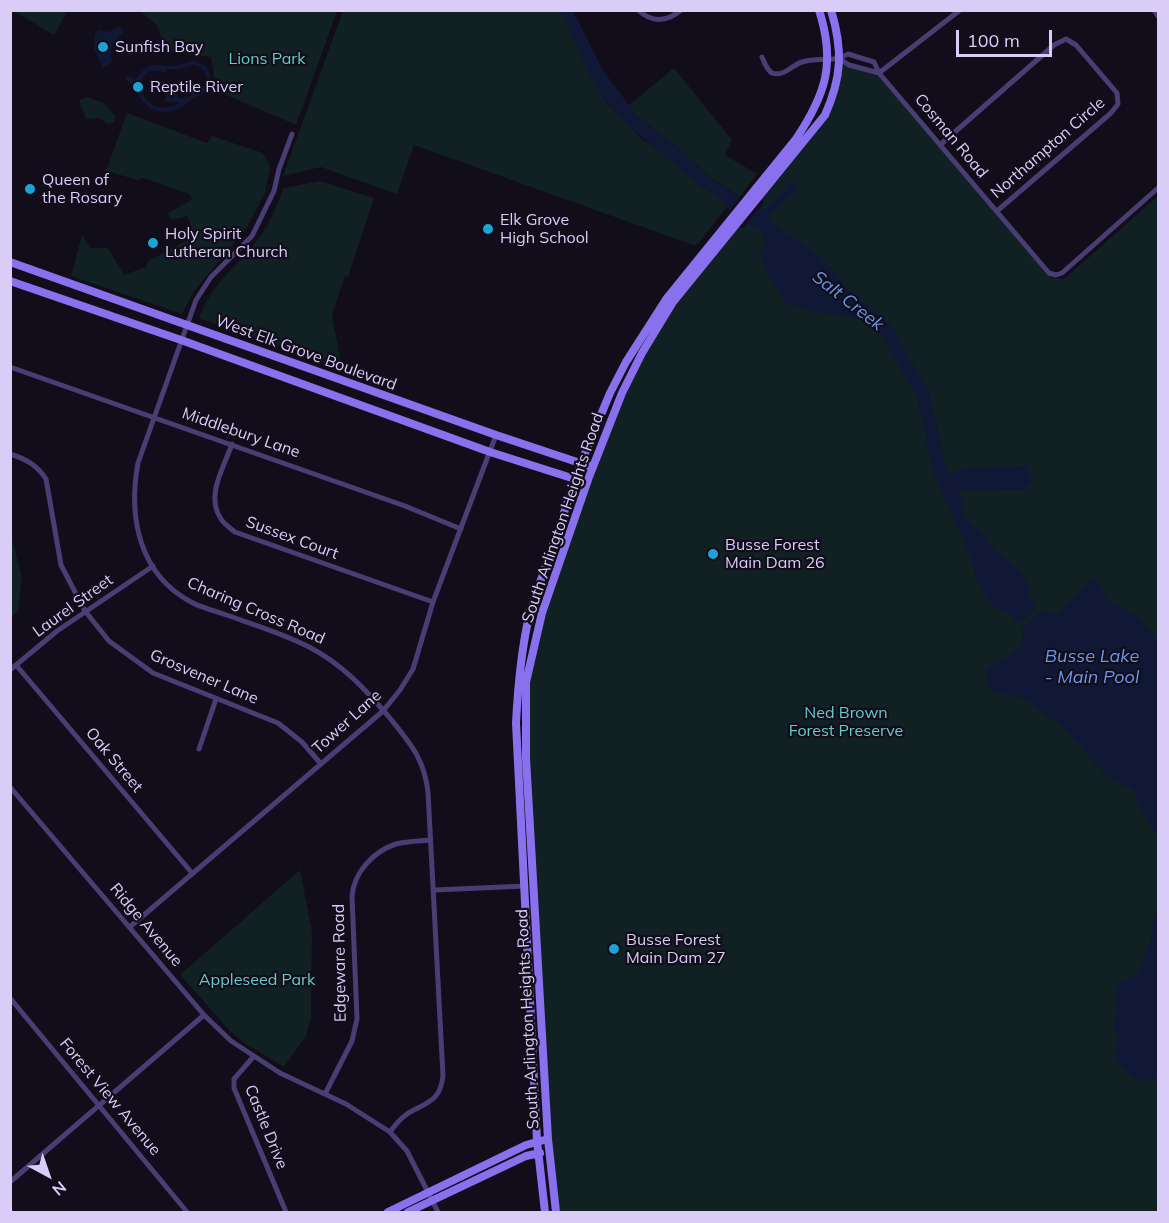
<!DOCTYPE html>
<html>
<head>
<meta charset="utf-8">
<style>
	body { margin:0 }
	#map { position:relative; width:1169px; height:1223px; overflow:hidden; background:#120d1a; font-family:Mulish,sans-serif }
	canvas { display:block }
	.frame { position:absolute; inset:0; border:12px solid #d9cdf8; pointer-events:none }
	.north { position:absolute; left:18px; top:1145px; width:60px; height:60px; -webkit-text-stroke:4px #120d1a; paint-order:stroke; rotate:140deg; font-size:16px; font-weight:700; line-height:24px; text-align:center; color:#d9cdf8 }
	.north::after { content:''; display:block; margin:auto; width:21px; height:27px; background:#d9cdf8; clip-path:polygon(50% 0,100% 100%,50% 72%,0 100%) }
	.scale { position:absolute; left:956px; top:30px; width:96px; height:27px; box-sizing:border-box; border:3px solid #d9cdf8; border-top:0; padding-left:8px; font-size:18px; line-height:21px; white-space:nowrap; color:#d9cdf8; -webkit-text-stroke:4px #120d1a; paint-order:stroke }
</style>
</head>
<body>
<div id="map">
<canvas width="1169" height="1223"></canvas>
<div class="frame"></div>
<div class="north">N</div>
<div class="scale">100 m</div>
</div>
<script>
const g = document.querySelector('canvas').getContext('2d');
g.lineJoin = 'round';
function fill(path, color) {
  g.fillStyle = color;
  g.fill(path, 'evenodd');
}
function trace(path, color, width, dash) {
  g.strokeStyle = color;
  g.lineWidth = width;
  g.lineCap = dash ? 'butt' : 'round';
  g.setLineDash(dash || []);
  g.stroke(path);
}
function drawText(font, color, halo, rows, align = 'center') {
  g.font = font + ' Mulish,sans-serif';
  g.lineWidth = 4.5;
  g.setLineDash([]);
  g.textBaseline = 'middle';
  g.strokeStyle = halo;
  g.fillStyle = color;
  for (const [text, x, y, turn = 0] of rows) {
    g.save();
    g.translate(x, y);
    g.rotate((+turn || 0) * Math.PI / 180);
    g.textAlign = isNaN(turn) ? turn : align;
    if (halo) g.strokeText(text, 0, 0);
    g.fillText(text, 0, 0);
    g.restore();
  }
}
fill(new Path2D(`
	M14 11H67L54 35Z
	M140 11H337L296 125 217 91 211 57 167 52 157 25Z
	M343 11H562L577 46 605 101 642 139 668 157 701 186 718 195 727 207 696 246 414 145 397 194 321 167 283 176Z
	M840 59 879 73 1052 278 1064 279 1158 196V1212H556L525 702 533 646 622 393 673 302 758 201 825 115Z
	M674 68 732 140 725 155 757 174 740 197 710 177 676 146 637 116 629 105Z
	M87 97 104 103 115 116 114 122 108 124 99 118 86 119 79 100Z
	M127 113 207 143 212 136 263 153 270 167 265 193 246 229 194 291 182 314 71 276 82 235 90 248H108L124 275 146 267 148 261 195 236 187 216 171 220 168 213 193 199 189 194 144 178 138 180 106 171Z
	M320 181 374 198 348 277 345 276 332 314 342 369 199 318C214 279 235 270 258 239 270 224 276 206 284 188Z
	M10 532 22 578 18 611 11 617Z
	M300 870 312 932 311 1016 306 1036 284 1067 246 1044 230 1031 180 975Z`), '#112023');
fill(new Path2D(`
	M562 11H573L602 69 637 116 676 146 710 177 746 202 761 201 763 204V212L790 183H798L799 185 797 190 770 214 769 220 816 254 833 269 855 298 869 305 895 330 904 351 918 371 929 392 948 474 966 468 1029 466V475L1033 477V482L1028 483 1027 490 963 489 959 491 965 505 962 511C968 524 971 522 980 531 985 535 986 541 991 546 1006 564 1030 569 1029 596L1037 607 1018 624 1009 612 995 608 984 594 976 577 971 559 933 472 918 399 881 335 865 319 817 312 787 303 765 271 760 252 765 243 761 229 752 225 741 224 734 218 718 195 701 186 626 124 603 98 586 67Z
	M119 25 124 32C114 40 108 49 113 62L103 68 94 48 95 35 99 30 109 32Z
	M192 61C207 62 217 78 206 91 202 95 195 97 190 101 179 110 166 116 152 109 137 101 139 89 125 79L128 75 135 80C150 59 151 66 173 66 180 66 186 62 192 61ZM193 65C203 66 208 73 206 83 201 91 189 99 179 98L175 89 168 88 165 102H179L178 104C137 123 126 57 167 73L166 69H179Z
	M1093 577 1100 585 1108 601C1133 612 1144 619 1158 642V836L1137 803 1133 787C1105 787 1078 738 1057 723 1045 714 1032 703 1019 697 1009 693 996 697 989 687 986 681 987 674 987 668 1003 659 1029 650 1022 628L1040 611 1057 613 1071 601Z
	M1158 907V1076C1154 1078 1149 1081 1144 1081 1132 1081 1119 1067 1115 1056L1118 1038 1113 1026 1117 1011 1114 1000 1117 988 1122 981 1137 975 1144 960 1146 948 1150 944 1153 931 1152 922Z`), '#101836');
fill(new Path2D(`
	M742 195 747 199 759 198 764 202 743 228 731 220 727 213Z`), '#120d1a');
trace(new Path2D(`
	M638 10C652 23 667 22 681 10
	M1154 10 1158 16
	M762 57C764 62 767 70 772 73 784 77 792 65 802 62 818 57 834 63 848 54L874 62 879 73 1049 273 1056 275 1062 273 1158 188
	M840 59 849 65 879 73
	M879 73 960 10
	M292 134 279 169 274 191 252 236 211 277 196 300 138 463C128 517 139 574 191 602 200 607 211 610 221 613 251 624 283 633 311 648 343 665 365 689 389 717 410 743 424 758 428 792L443 1076C440 1102 427 1102 407 1114 400 1119 395 1125 390 1132
	M940 145 1054 45 1066 39 1076 45 1117 93 1118 104 1111 113 997 211
	M10 367 405 506 461 529
	M232 444C224 467 205 496 221 519 224 524 230 528 235 532L433 602
	M10 454C26 459 37 465 46 479L61 565 85 611 109 641 153 673 278 723 302 742 321 764
	M16 665 192 873
	M10 670 57 631 153 566
	M199 749 216 699
	M10 787 204 1015 231 1041 280 1073 346 1104 390 1132 407 1151 438 1212
	M435 890 525 886
	M131 926 383 711 400 690 413 669 433 602 496 435
	M10 998 187 1212
	M254 1056 234 1079V1088L286 1212
	M325 1094 352 1041 357 1019 352 896C354 872 374 851 396 844 407 841 419 841 430 840
	M10 1182 204 1015
	M10 1212H11`), '#493e73', 5);
trace(new Path2D(`
	M10 262 496 435 592 467
	M10 281 181 340 490 452 578 480
	M388 1212 526 1145 548 1139
	M408 1212 526 1156 540 1153
	M545 1212 537 1141 516 723C518 685 521 649 530 612L581 463 610 393 626 362 667 298 796 139C826 94 836 63 819 10
	M556 1212 548 1139 526 758V682L542 613 589 477 622 393 642 353 673 302 825 115C842 77 843 50 831 10`), '#8970ec', 8);
for (const [x, y, r, color] of [
	[103,47,6,"#1da2d4"],
	[138,87,6,"#1da2d4"],
	[30,189,6,"#1da2d4"],
	[488,229,6,"#1da2d4"],
	[153,243,6,"#1da2d4"],
	[713,554,6,"#1da2d4"],
	[614,949,6,"#1da2d4"]
]) {
  const dot = new Path2D();
  dot.arc(x, y, r, 0, 2 * Math.PI);
  g.fillStyle = color;
  g.fill(dot);
  trace(dot, '#120d1a', 2);
}
drawText('16px', '#d9cdf8', '#120d1a', [
	["Sunfish Bay",115,47],
	["Reptile River",150,87],
	["Queen of",42,180],
	["the Rosary",42,198],
	["Elk Grove",500,220],
	["High School",500,238],
	["Holy Spirit",165,234],
	["Lutheran Church",165,252],
	["Busse Forest",725,545],
	["Main Dam 26",725,563],
	["Busse Forest",626,940],
	["Main Dam 27",626,958]
], 'left');
drawText('16px', '#64cdc5', '#120d1a', [
	["Lions Park",267,59],
	["Ned Brown",846,713],
	["Forest Preserve",846,731],
	["Appleseed Park",257,980]
]);
drawText('16px', '#d9cdf8', '#120d1a', [
	["Cosman Road",951,136,50],
	["Northampton Circle",1048,148,-41],
	["West Elk Grove Boulevard",306,353,20],
	["Middlebury Lane",241,433,19],
	["South Arlington Heights Road",563,518,-71],
	["Sussex Court",292,538,20],
	["Laurel Street",73,606,-36],
	["Charing Cross Road",256,611,23],
	["Grosvener Lane",204,677,23],
	["Tower Lane",347,722,-42],
	["Oak Street",114,760,50],
	["Ridge Avenue",146,925,50],
	["Edgeware Road",340,963,-91],
	["South Arlington Heights Road",528,1019,-93],
	["Forest View Avenue",110,1097,50],
	["Castle Drive",266,1127,68]
]);
drawText('italic 18px', '#6997ea', '#120d1a', [
	["Salt Creek",848,301,38],
	["Busse Lake",1092,657],
	["- Main Pool",1092,678]
]);
</script>
</body>
</html>
